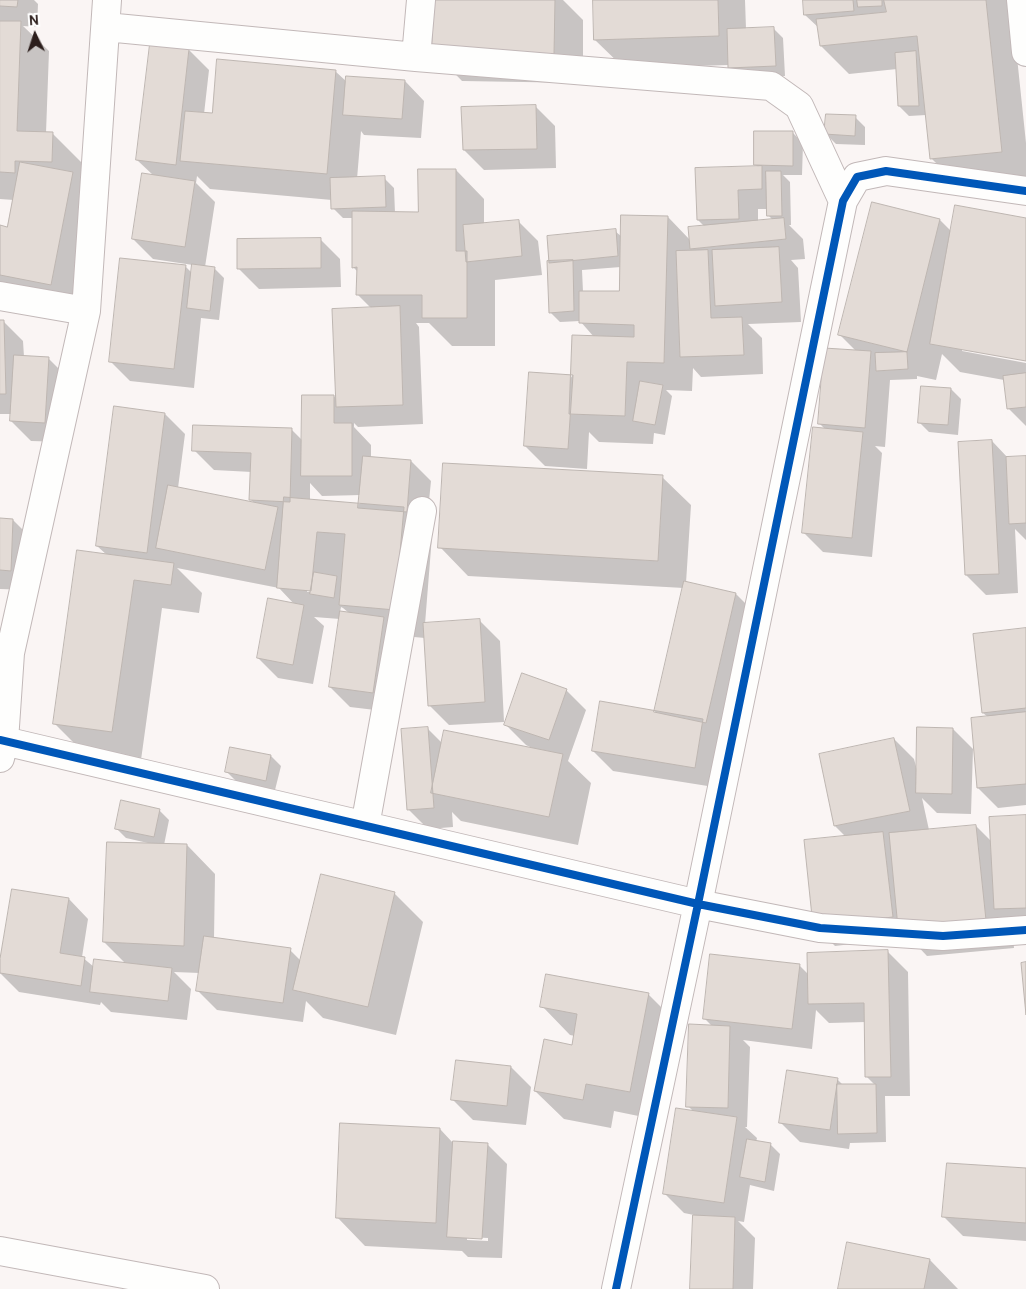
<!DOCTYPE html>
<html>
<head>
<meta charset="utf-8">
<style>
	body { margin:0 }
	#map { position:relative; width:1026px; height:1289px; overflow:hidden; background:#faf5f4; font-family:Cabin,sans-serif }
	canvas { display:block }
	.north { position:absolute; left:10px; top:10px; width:50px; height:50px; -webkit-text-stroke:4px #fff; paint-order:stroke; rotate:356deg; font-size:14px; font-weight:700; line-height:20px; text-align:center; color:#2c1e1c }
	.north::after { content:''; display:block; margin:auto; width:18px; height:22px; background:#2c1e1c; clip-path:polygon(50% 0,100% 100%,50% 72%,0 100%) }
</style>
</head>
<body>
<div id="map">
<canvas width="1026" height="1289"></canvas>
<div class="north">N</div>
</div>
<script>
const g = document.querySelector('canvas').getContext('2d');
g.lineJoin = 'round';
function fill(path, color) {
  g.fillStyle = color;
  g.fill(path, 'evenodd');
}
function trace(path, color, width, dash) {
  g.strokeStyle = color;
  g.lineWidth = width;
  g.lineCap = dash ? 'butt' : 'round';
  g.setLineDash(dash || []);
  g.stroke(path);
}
fill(new Path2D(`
	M0 0H34L38 4 37 27 23 26 49 51 46 133H52L81 162V181L101 201 80 313 0 298V227L8 228 14 200 0 199Z
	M435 0H563L583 20V83L462 81 434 52Z
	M594 0H745L746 29 773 28 783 38 785 76 740 78 729 65 624 68 595 40Z
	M804 0H1011L1026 143V180L960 187 931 158 926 115 909 116 899 106 897 69 849 74 821 46 819 28 805 15Z
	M189 50 209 70 204 114 213 115 335 71 347 82 405 81 424 101 421 138 364 135 361 131 357 179 384 178 394 188 395 213H419L456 170 484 199V224L518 221 538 241 542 275 495 280V346H452L429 323H416L419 327 423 424 358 427 354 423V427L371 445V458L411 461 431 481 426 531 432 536 425 624 480 621 500 641 504 722 449 725 429 705 425 638 403 636 392 712 350 707 330 687 340 619 314 617 324 626 313 684 278 678 258 658 295 605 279 588 177 568 202 593 199 613 162 608 141 760 83 752 54 723 107 555 97 546 165 414 185 434 178 488 255 504 251 500 252 472 214 470 194 450 291 429 303 441 334 396 337 400 371 308 358 295V272L353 267V218H343L333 208 332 200 210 189 197 176 196 183 215 202 205 267 214 268 224 278 219 320 201 318 194 388 130 381 110 361 185 266 192 273 193 265 153 259 133 239 154 176 137 160ZM310 483 322 496 361 495 360 504 310 500ZM307 589 312 590V592H307ZM341 607 343 608 349 613 340 612Z
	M535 106 555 126 556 168 484 170 464 150Z
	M855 117 865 127V145L836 144 826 134Z
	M793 133 803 143 802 175H783L790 182 791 225H789L803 239 805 259 791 260 798 268 801 322 748 324 762 338 763 374 701 377 693 368 692 391 666 390 672 396 665 435 654 433 653 444 599 442 589 432 587 469 545 466 525 446 572 376 594 337 580 321 560 322 550 312 548 237 615 231 622 237 668 217 690 240 705 227 698 220 758 167 755 164ZM758 209H768V215L773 220 758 222ZM621 267 620 292H583L582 270Z
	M1026 219V360L962 349V351L1026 363V426L1008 408 1004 380 960 372 942 354 936 380 917 376V379L890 380 885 447 875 446 882 453 872 557 823 552 803 532 826 430 820 424 857 352 840 335 940 220 952 232Z
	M320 239 340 259 341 287 259 289 239 269Z
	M0 321H3L23 341 24 357 48 358 68 378 65 442 31 441 11 421 12 414H0Z
	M951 389 961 399 958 435 929 432 919 422Z
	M992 441 1008 458 1026 457V540L1015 529 1018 593 986 595 966 575Z
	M662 477 691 505 686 583 736 594 756 614 714 787 613 771 593 751 655 712 684 588 468 576 440 547Z
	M0 520H13L33 540 30 590 0 589Z
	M1026 629V805L998 808 978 788 988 717 983 713 974 635Z
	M566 690 586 710 568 761 591 783 578 845 461 821 452 812 453 827 428 829 408 809 427 728 443 744 534 749 526 745 506 725Z
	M953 729 973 749 971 814 937 813 922 798 929 830 976 826 992 842 1026 816V937L1012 925 1014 948 927 956 909 937 835 946 815 926 846 837 835 826 894 739 914 759 917 770Z
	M271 756 281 766 275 790 236 781 226 771Z
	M159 810 169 820 164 845H187L215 874 214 939 290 950 301 961 394 893 423 922 396 1035 323 1018 306 1001 303 1022 217 1010 197 990 200 973 174 972 191 989 187 1020 111 1012 101 1002 100 1005 19 992 0 973V967L69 899 88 919 82 957 94 967 126 964 104 942 148 843 126 838 116 828Z
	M888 952 908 972 910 1096H885L886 1142 850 1143 849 1149 800 1142 780 1122 837 1079 844 1086 875 1085 866 1076V1022L829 1023 816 1010 812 1049 743 1040 750 1047 747 1127H745L757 1138 756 1142 770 1144 780 1154 774 1191 750 1185 744 1222 738 1221 755 1238 753 1289H691L694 1215 684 1213 664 1193 694 1112 688 1106 712 1026 704 1018 799 965 809 975Z
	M648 994 677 1023 658 1120 614 1111 611 1128 564 1119 535 1091 573 1046 575 1036 570 1035 542 1006Z
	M511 1067 531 1087 526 1125 473 1120 453 1100Z
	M440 1129 453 1143 487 1144 507 1164 502 1258 468 1257 462 1251 365 1246 337 1217ZM467 1237 488 1238V1241L467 1240Z
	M1026 1170V1241L963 1236 943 1216Z
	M930 1260 958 1289H839Z`), '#0003');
const building = new Path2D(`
	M0 0H18L17 7 0 6Z
	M434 0H555L554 54 432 53Z
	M593 0H718L719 36 594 40Z
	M803 0H853L854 11 804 15Z
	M857 0H882V6L858 7Z
	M884 0H986L1002 152 930 159 917 36 820 46 816 19 886 12Z
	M0 21H21L17 131 53 132 52 162 15 161V173L0 172Z
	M774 27 776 66 728 68 727 29Z
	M150 44 189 49 176 165 136 160Z
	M916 51 919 106H898L895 53Z
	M217 59 336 70 327 174 180 161 185 111 212 113Z
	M346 76 405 80 402 119 343 115Z
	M536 105 537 149 463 150 461 107Z
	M826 114 856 115 855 136 824 134Z
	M754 131H793V166L754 165Z
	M20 162 73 172 51 285 0 275V225L7 227Z
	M762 166V189L738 190 739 219 697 220 695 168Z
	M418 169H456V251H467V318H422V295H356L357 267 352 268V211L418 212Z
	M766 171H781L782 216H767Z
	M142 173 195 181 185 247 132 239Z
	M385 176 386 207 331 209 330 178Z
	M872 202 940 219 907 352 838 335Z
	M955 205 1026 218V361L930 344Z
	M621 215 668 216 664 363 627 362 625 416 569 414 572 335 634 337V325L579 323V291H619Z
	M784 218 786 239 690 249 688 227Z
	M519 220 522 256 466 262 463 225Z
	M616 229 618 256 549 263 547 236Z
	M321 238V268L237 269V239Z
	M779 247 782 302 715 306 712 250Z
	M708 250 711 318 742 317 744 355 680 357 676 251Z
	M120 258 186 265 174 369 109 362Z
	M573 260 574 311 549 313 547 261Z
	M192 264 215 267 210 311 187 308Z
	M400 306 403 405 336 407 332 309Z
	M0 320H4L6 394H0Z
	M824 348 871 351 865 428 818 424Z
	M907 352 908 369 876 371 875 353Z
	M14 355 49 357 45 423 10 421Z
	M529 372 573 375 568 449 524 446Z
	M1026 373V407L1007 409 1003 376Z
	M640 381 663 385 655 425 633 421Z
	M921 386 951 388 948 425 918 423Z
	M302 395H334V423H352V476H301Z
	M114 406 165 413 147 553 96 546Z
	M193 425 292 428 290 502 249 500 251 453 192 451Z
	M813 427 863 432 852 538 802 533Z
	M992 440 999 574 965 575 958 442Z
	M363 456 411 460 407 512 358 508Z
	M1026 456V523L1009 524 1006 457Z
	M443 463 663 475 658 561 438 548Z
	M168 485 278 507 265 570 156 548Z
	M284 497 404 507 395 610 339 605 345 534 317 532 311 591 277 588Z
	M0 518 13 519 11 571 0 570Z
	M77 550 174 563 171 585 134 580 112 732 53 724Z
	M314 572 337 576 334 598 310 594Z
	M684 581 736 593 706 723 654 712Z
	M268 598 304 605 293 665 257 658Z
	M340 611 384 617 373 693 329 687Z
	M480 619 485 702 428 706 423 623Z
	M1026 628V708L982 713 973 634Z
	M522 673 567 689 549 740 504 725Z
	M600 701 703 719 695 768 592 751Z
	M1026 712V784L977 788 971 718Z
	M428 727 434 808 407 810 401 729Z
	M917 727 953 728 952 794 916 793Z
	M444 730 563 754 549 817 431 793Z
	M894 738 910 811 834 826 819 754Z
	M230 747 271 755 266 781 225 772Z
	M121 800 160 809 154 837 115 829Z
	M1026 815V908L994 909 989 817Z
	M976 825 986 920 898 928 889 833Z
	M883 832 893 917 813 926 804 840Z
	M107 842 187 844 184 946 103 942Z
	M321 874 395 892 368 1007 293 990Z
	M12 889 69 898 60 953 85 957 81 986 0 973V959Z
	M204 936 291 948 283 1003 196 991Z
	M888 950 891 1077H865L864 1003 808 1004 807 953Z
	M710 954 800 964 792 1029 703 1019Z
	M94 959 172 968 168 1001 90 992Z
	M1026 962V1015L1021 963Z
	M546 974 649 993 630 1092 586 1084 583 1100 534 1091 544 1039 572 1045 577 1014 540 1007Z
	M689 1024 730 1026 728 1108 686 1107Z
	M456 1060 511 1066 507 1106 451 1100Z
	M787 1070 838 1078 830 1130 779 1123Z
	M837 1084H876L877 1133 838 1134Z
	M676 1108 737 1117 724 1203 663 1194Z
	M340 1123 440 1128 436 1223 336 1218Z
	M747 1139 771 1143 765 1182 740 1177Z
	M453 1141 488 1143 482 1239 447 1237Z
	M947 1163 1026 1168V1223L942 1217Z
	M693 1215 735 1217 733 1289H690Z
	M847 1242 930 1259 924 1289H838Z`);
fill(building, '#e3dbd6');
trace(building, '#beb6b1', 1);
const minor = new Path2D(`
	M1021 0 1026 52
	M106 27 416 57 771 86 799 106 843 201
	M416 57 421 0
	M0 296 86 311
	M0 740 698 904 820 928 943 936 1026 930
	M0 758 4 741 10 653 86 311 107 0
	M365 826 422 511
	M616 1289 698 904 843 201 857 177 886 171 1026 191`);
const secondary = new Path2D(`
	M0 1251 205 1289`);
trace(minor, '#c2b8b8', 30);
trace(secondary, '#c2b8b8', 30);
trace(minor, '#fefefd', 28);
trace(secondary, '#fefefd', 28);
trace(new Path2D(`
	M0 740 698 904 820 928 943 936 1026 930
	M616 1289 698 904 843 201 857 177 886 171 1026 191`), '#0057b8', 8);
</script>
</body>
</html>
